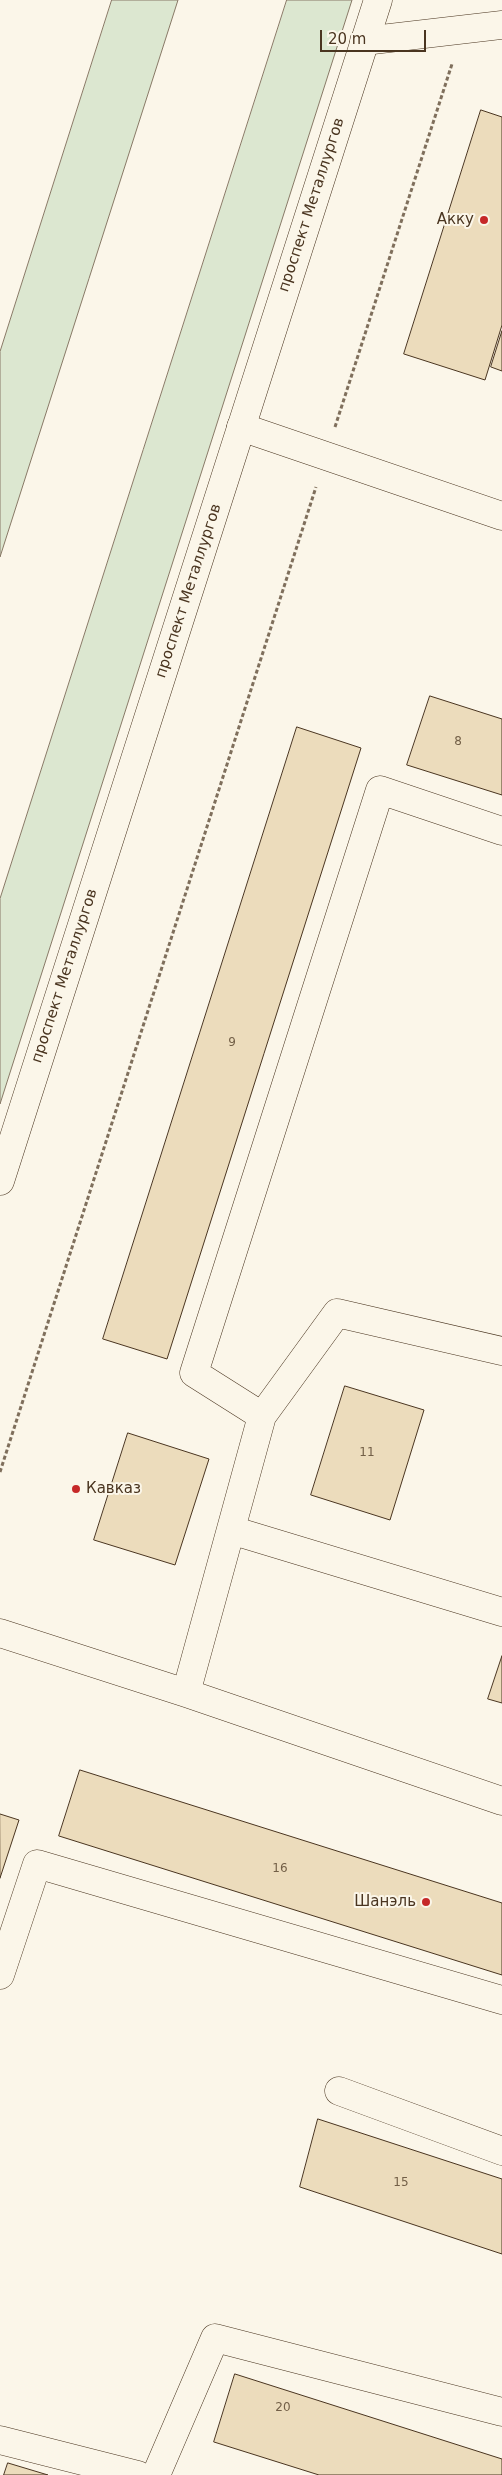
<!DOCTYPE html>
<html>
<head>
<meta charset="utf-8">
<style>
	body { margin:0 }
	#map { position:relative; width:502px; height:2475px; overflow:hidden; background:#fbf6e9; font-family:"DejaVu Sans",sans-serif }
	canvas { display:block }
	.scale { position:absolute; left:320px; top:30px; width:106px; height:22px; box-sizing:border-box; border:2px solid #4a3520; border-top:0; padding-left:6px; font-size:15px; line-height:18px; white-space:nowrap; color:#4a3520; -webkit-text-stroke:4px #fbf6e9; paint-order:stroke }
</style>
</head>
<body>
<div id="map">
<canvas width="502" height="2475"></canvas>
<div class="scale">20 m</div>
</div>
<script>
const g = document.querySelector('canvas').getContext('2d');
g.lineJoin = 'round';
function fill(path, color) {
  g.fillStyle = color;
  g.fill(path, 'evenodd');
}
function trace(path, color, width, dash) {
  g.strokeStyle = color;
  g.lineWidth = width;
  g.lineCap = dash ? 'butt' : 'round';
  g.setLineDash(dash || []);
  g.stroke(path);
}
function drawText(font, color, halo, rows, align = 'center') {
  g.font = font + ' "DejaVu Sans",sans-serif';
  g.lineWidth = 4;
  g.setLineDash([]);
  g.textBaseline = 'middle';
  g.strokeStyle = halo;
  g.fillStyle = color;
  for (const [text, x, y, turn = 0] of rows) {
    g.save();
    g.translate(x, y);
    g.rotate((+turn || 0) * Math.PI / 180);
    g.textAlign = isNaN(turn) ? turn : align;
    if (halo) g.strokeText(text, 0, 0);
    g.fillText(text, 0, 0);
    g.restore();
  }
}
const green = new Path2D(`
	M112 0H178L0 557V352Z
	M287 0H352L0 1104V899Z`);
fill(green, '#dce7d0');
trace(green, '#887966', 1);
const building = new Path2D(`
	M481 110 502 117V325L485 380 404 354Z
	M502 331V371L491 367Z
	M430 696 502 719V795L407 765Z
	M297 727 361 748 167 1359 103 1339Z
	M345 1386 424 1410 390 1520 311 1495Z
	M128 1433 209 1459 175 1565 94 1540Z
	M502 1656V1703L488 1699Z
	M80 1770 502 1903V1975L59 1836Z
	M0 1814 19 1820 0 1878Z
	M318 2119 502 2179V2254L300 2187Z
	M235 2374 502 2459V2475H319L214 2442Z
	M8 2463 48 2475H4Z`);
fill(building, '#ecdcbc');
trace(building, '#4a3520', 1);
const minor = new Path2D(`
	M364 41 502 25
	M241 427 502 516
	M502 831 380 790 194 1373 262 1416 337 1313 502 1351
	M231 1530 502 1612
	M0 1633 186 1693 502 1801
	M186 1693 262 1416
	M0 1975 37 1864 502 2000
	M339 2091 502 2151
	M0 2440 138 2475
	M156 2475 215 2338 502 2412`);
const major = new Path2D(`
	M0 1181 378 0`);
trace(minor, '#4a3520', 29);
trace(major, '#4a3520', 29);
trace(new Path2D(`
	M335 427 452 64
	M0 1472 316 487`), '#7f6f5c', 3, [4, 2.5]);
trace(minor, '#fbf6e9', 28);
trace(major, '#fbf6e9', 28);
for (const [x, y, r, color] of [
	[484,220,5,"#c62828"],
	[76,1489,5,"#c62828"],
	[426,1902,5,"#c62828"]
]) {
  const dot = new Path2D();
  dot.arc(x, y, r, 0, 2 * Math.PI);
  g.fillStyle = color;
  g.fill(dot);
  trace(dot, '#fbf6e9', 2);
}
drawText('12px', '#725f47', null, [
	["8",458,742],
	["9",232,1043],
	["11",367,1453],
	["16",280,1869],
	["15",401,2183],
	["20",283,2408]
]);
drawText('15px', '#4a3520', '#fbf6e9', [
	["проспект Металлургов",312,205,-72],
	["проспект Металлургов",189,591,-72],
	["проспект Металлургов",65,976,-72]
]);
drawText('15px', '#4a3520', '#fbf6e9', [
	["Акку",474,220],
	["Кавказ",86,1489,"left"],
	["Шанэль",416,1902]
], 'right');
</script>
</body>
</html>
